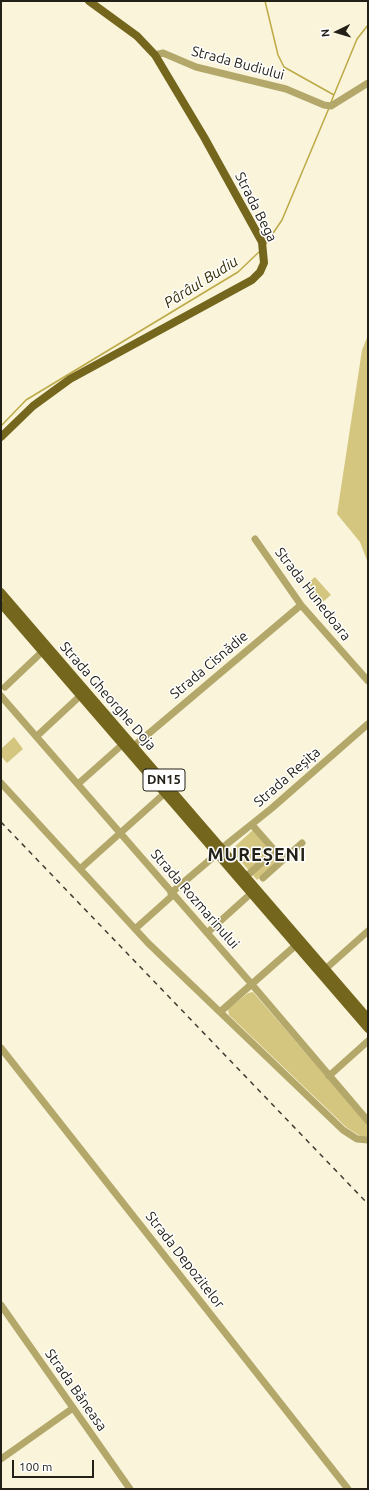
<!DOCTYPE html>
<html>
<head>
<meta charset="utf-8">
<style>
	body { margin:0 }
	#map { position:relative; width:369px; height:1490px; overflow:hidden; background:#f9f4da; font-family:Ubuntu,sans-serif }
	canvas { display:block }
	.frame { position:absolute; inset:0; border:2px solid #222017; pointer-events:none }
	.north { position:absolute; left:317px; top:12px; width:40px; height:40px; -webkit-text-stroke:3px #fff; paint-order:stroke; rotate:265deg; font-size:11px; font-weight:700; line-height:16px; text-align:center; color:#222017 }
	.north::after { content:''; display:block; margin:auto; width:14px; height:18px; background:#222017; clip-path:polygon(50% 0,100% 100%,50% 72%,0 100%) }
	.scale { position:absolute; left:12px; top:1460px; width:82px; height:18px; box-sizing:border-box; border:2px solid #222017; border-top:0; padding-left:5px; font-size:12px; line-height:14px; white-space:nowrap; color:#222017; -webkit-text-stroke:3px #fff; paint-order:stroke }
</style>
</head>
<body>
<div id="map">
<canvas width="369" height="1490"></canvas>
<div class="frame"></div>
<div class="north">N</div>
<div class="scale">100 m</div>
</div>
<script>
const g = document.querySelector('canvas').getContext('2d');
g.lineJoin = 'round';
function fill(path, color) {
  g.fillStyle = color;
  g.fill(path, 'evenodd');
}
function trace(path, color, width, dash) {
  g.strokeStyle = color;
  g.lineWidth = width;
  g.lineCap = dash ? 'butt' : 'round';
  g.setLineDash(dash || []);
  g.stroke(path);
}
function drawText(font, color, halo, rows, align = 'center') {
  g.font = font + ' Ubuntu,sans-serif';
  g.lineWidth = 3;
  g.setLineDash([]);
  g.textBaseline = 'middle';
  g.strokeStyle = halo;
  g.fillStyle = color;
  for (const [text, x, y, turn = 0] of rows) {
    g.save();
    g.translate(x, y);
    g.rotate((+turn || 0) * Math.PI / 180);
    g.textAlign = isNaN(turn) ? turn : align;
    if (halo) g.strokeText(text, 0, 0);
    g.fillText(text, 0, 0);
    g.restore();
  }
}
fill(new Path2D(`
	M368 335V563L360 542 337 514 362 350Z
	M315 577 331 595 319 605 304 586Z
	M14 737 23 749 7 763 1 756V749Z
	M254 829 280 859 257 880 231 850Z
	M253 992 368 1125V1137L360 1136 346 1127 229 1015 228 1009 248 993Z`), '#d5c67f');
trace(new Path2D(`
	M265 1 278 55 284 67 334 95
	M331 102 357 39 368 25
	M265 245 282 220 329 108
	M1 426 26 400 238 272 260 251`), '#bda946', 1.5);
trace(new Path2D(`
	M155 55 163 53 196 67 286 89 324 105 331 106 368 83
	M255 539 301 605 368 681
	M5 687 45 649
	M1 696 249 981 368 1121
	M37 736 81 695
	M134 746 301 605
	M1 783 148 943 343 1130 357 1139 368 1140
	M78 784 123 744
	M254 827 283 860 302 843
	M222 848 272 808 368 724
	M80 869 165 793
	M250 873 275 851
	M263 878 283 860
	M171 893 218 853
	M135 929 173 895
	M207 933 247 897
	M322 972 368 931
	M220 1012 295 946
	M1 1048 348 1489
	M329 1076 368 1041
	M1 1305 130 1489
	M1 1459 73 1408`), '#b3a76a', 7);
trace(new Path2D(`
	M1 437 33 406 70 379 252 280 260 272 264 263 262 242 204 137 155 55 137 36 89 1
	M1 592 368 1018
	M1 604 368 1029`), '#75661e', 8);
trace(new Path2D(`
	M1 822 368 1204`), '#3f3d31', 1.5, [5, 5]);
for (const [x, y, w] of [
	[164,780,42]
]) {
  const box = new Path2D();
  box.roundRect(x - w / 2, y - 11, w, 22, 3);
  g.fillStyle = '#fff';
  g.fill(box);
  trace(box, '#222017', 1);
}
drawText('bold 13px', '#222017', null, [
	["DN15",164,780]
]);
drawText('14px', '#222017', '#fff', [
	["Strada Budiului",238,63,15],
	["Strada Bega",256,207,63],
	["Strada Hunedoara",313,594,52],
	["Strada Cisnădie",209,665,-40],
	["Strada Gheorghe Doja",108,696,49],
	["Strada Reșița",287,777,-41],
	["Strada Rozmarinului",195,899,49],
	["Strada Depozitelor",185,1260,52],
	["Strada Băneasa",76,1390,55]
]);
drawText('italic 15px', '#362e02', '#fff', [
	["Pârâul Budiu",201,282,-32]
]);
g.letterSpacing = '1px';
drawText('bold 18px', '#222017', '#fff', [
	["MUREȘENI",257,855]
]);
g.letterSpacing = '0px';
</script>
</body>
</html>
